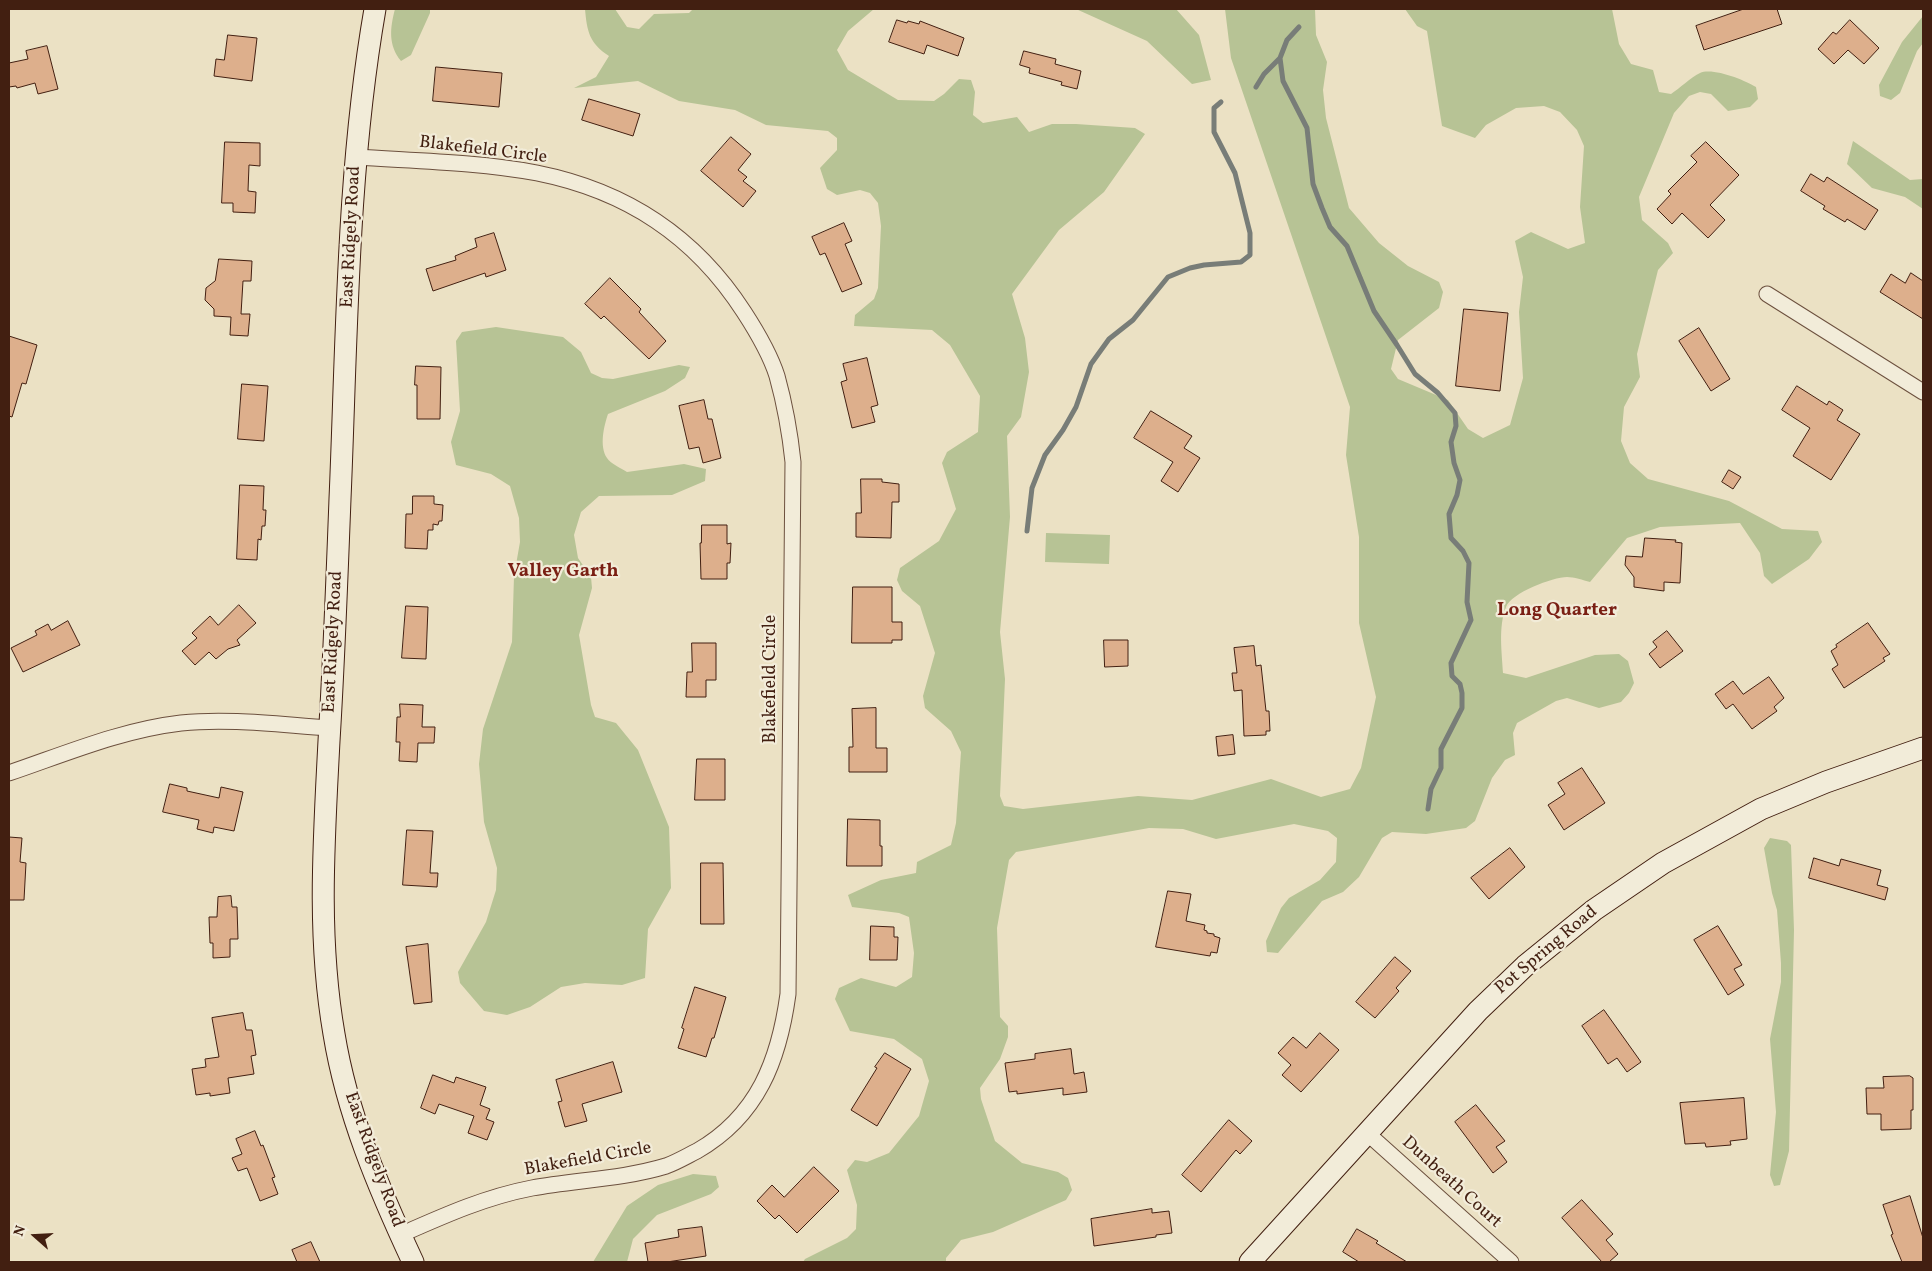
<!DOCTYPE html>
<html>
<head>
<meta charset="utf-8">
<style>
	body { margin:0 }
	#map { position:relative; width:1932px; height:1271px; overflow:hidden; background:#ebe1c4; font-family:Vollkorn,serif }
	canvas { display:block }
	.frame { position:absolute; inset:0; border:10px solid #421f11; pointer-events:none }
	.north { position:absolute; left:10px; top:1211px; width:50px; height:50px; -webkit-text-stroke:4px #f2ecd9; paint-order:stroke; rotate:289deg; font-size:14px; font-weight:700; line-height:20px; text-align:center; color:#421f11 }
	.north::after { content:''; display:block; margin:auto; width:18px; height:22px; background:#421f11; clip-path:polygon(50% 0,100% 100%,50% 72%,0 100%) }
</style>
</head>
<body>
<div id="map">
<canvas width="1932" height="1271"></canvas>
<div class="frame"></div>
<div class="north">N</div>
</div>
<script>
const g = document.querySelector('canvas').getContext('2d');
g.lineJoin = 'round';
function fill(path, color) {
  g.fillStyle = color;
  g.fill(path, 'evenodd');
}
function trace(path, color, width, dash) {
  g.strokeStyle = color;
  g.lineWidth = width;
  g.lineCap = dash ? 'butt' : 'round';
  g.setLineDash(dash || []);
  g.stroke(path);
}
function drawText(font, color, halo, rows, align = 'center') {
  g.font = font + ' Vollkorn,serif';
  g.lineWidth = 4.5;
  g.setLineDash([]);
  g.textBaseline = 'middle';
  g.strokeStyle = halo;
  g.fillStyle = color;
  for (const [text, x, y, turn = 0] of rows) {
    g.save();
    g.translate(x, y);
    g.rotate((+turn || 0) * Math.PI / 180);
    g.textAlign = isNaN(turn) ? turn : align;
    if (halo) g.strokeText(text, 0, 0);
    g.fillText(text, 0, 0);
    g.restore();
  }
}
fill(new Path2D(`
	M395 9H430V13L411 55 401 61C388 45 390 28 395 9Z
	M585 9H615L627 27 639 29 654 14 689 13 693 9H874L848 31 837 50 848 70 898 100 934 101 944 94 959 79 971 80 975 92 973 115 983 123 1017 117 1029 132 1052 124H1076L1135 128 1145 134 1104 192 1059 230 1012 294 1025 338 1029 372 1021 417 1007 436 1010 517 1000 632 1005 679 1000 796 1004 806 1023 809 1138 796 1192 800 1271 779 1321 797 1350 789 1361 768 1376 697 1359 623V537L1346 455 1350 407 1231 58 1225 9H1315L1316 35 1327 62 1323 90 1326 118 1349 208 1379 243 1408 266 1439 282 1443 292 1439 308 1398 340 1391 369 1398 379 1448 400 1468 429 1483 438 1510 425 1523 378 1519 312 1523 277 1515 241 1531 232 1568 249 1585 243 1580 207 1584 146 1577 130 1560 112 1544 106 1516 108 1486 125 1475 138 1442 126 1427 31 1417 26 1405 9H1612L1619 44 1631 64 1653 70 1659 92 1671 94C1680 88 1690 78 1700 73 1712 67 1745 80 1756 87L1758 99 1750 107 1728 111 1711 94 1700 92 1689 96 1674 113 1639 197 1642 220 1668 243 1673 253 1658 270 1637 354 1640 377 1624 407 1621 441 1630 463 1648 479 1729 501 1782 529 1818 531 1822 542 1809 559 1772 584 1764 576 1760 553 1740 523 1660 527 1627 538 1590 582C1583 580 1574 577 1567 577 1553 577 1511 593 1506 607 1498 627 1502 653 1503 673L1526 678 1595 655 1619 654 1628 661 1634 683 1629 693 1621 702 1599 708 1567 698 1556 701 1517 723 1513 733 1515 755 1505 760 1492 778 1475 821 1466 828 1426 834 1392 832 1382 838 1359 877 1343 892 1322 901 1278 953 1267 952 1266 941 1281 908 1289 898 1320 880 1336 862 1337 838 1328 831 1294 824 1216 839 1183 829 1149 828 1016 852 1009 860 997 928 1000 1017 1008 1026V1037L1000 1059 980 1088 981 1099 995 1141 1022 1163 1058 1172 1068 1178 1072 1190 1066 1200 993 1232 961 1240 946 1258V1262H803L805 1259 847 1238 856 1229 857 1205 847 1170 855 1160 867 1162 889 1153 919 1116 929 1081 922 1059 894 1039 850 1031 835 999 839 988 861 978 896 987 912 977 914 953 909 917 899 913 852 907 848 895 881 880 916 873 917 862 951 845 956 823 961 752 951 731 925 708 923 696 935 653 920 606 902 591 897 580 900 568 939 541 956 509 942 463 947 452 978 432 980 396 950 345 932 330 854 326 855 315 874 299 878 288 881 226 878 203 870 193 860 190 837 195 827 189 820 168 837 150V138L828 131 766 125 735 110 679 101 638 81 574 88 596 77 609 56C589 43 587 31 585 9Z
	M1076 9H1176L1199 35 1211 80 1192 84 1147 41Z
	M1923 16V43L1917 51 1900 93 1891 100 1880 96 1879 85 1902 42Z
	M1853 141 1910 180 1923 179V209L1905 197 1872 188 1847 164Z
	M496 327 563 337 581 352 591 373 602 378 613 379 679 365 690 367 685 378 665 391 608 414C604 426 599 446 607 458 611 464 621 468 627 472L684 464 706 469 705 481 672 495 599 496 581 512 574 535 578 558 591 577 592 588 579 635 591 705 595 717 616 723 638 750 669 827 671 888 648 929 645 978 622 985 585 983 561 987 530 1007 507 1015 484 1011 460 983 458 972 486 922 496 890 497 868 484 822 479 764 483 729 512 642 514 576 520 542 519 518 510 486 491 474 456 465 451 442 460 411 456 341 462 332Z
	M1046 533 1110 535 1109 564 1045 562Z
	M1770 838 1787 841 1791 845 1794 930 1789 1151 1780 1185 1774 1186 1770 1175 1776 1112 1770 1039 1781 982V963L1777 910 1772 893 1764 848Z
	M693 1174 716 1176 719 1187 711 1194 657 1215 633 1239 627 1262H593L627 1206 658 1185Z`), '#b7c395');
trace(new Path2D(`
	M1299 27 1287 40 1280 58 1283 81 1307 128 1313 184 1322 208 1330 227 1347 246 1374 311 1397 345 1415 374 1438 393 1455 413 1456 426 1451 442 1454 463 1460 480 1457 495 1449 514 1451 538 1463 551 1469 563 1467 602 1471 620 1451 663 1452 676 1460 684 1462 693V708L1441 749V768L1431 789 1428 809
	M1256 87 1264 74 1280 58
	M1027 531 1032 488 1045 455 1063 430 1076 407 1091 364 1109 339 1133 320 1168 277 1190 268 1204 265 1241 262 1250 255V233L1235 173 1214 132V108L1221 102`), '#787d78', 5);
const building = new Path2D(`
	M1744 9H1777L1782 24 1704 50 1696 26Z
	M897 20 907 23 908 21 919 24 920 21 964 38 958 56 927 45 924 54 889 42Z
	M1850 20 1879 48 1864 64 1848 50 1834 64 1818 49 1833 32 1836 34Z
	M228 35 257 38 252 81 214 76 216 59 224 60Z
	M47 46 58 89 38 94 35 83 17 88 16 86 9 87V63L28 59 26 51Z
	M1024 51 1056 59 1055 64 1081 71 1077 89 1061 85 1062 82 1029 73 1030 68 1020 65Z
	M436 67 502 73 499 107 433 101Z
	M589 99 640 114 633 136 582 120Z
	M731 137 751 154 738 170 747 177 743 181 756 191 743 207 701 171Z
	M225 142 260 143V166L249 165 248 191 256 192 255 213 233 212V203H222Z
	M1706 142 1739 175 1710 205 1725 220 1708 238 1682 213 1672 224 1657 209 1671 194 1668 191 1697 162 1691 156Z
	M1811 174 1824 182 1827 177 1878 210 1865 230 1847 219 1845 222 1823 209 1825 206 1801 191Z
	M844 223 852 241 845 244 862 284 842 292 825 253 820 255 812 237Z
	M494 233 506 270 486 277 485 273 433 291 426 269 456 260 455 256 477 247 475 239Z
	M219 259 252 261 251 281H243L241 314H250L248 336 230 335 231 317 214 316V309L205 300 206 288 215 281Z
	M1911 273 1923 281V319L1880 292 1891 274 1905 283Z
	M610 278 641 309 639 312 666 341 649 359 604 316 601 319 585 304Z
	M1464 309 1508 313 1500 391 1456 386Z
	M1699 328 1730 379 1711 391 1679 341Z
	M9 336 37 345 26 384 22 383 12 417 9 416Z
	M867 358 878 405 871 407 875 422 852 428 841 382 847 380 843 364Z
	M416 366 441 367 440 419H417V385H415Z
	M242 384 268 386 264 441 238 439Z
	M1797 386 1827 405 1829 401 1843 410 1837 420 1860 434 1831 480 1793 456 1810 428 1782 410Z
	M704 400 708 419H712L721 458 703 463 699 447 689 449 679 406Z
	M1151 411 1192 436 1184 448 1200 458 1178 492 1161 481 1173 462 1134 438Z
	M1729 470 1741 477 1733 489 1722 482Z
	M861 479H882V482L899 484V502H892L891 538 856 537V513H861Z
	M240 485 264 486 263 510H266L265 526H262L261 540 258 539 257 560 237 559Z
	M413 496H434V504L443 505 442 521H439L438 525 433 524V530H428L427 549 405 548 406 514H412Z
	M702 525H727V544L731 543 730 563H727V579H701L700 543H701Z
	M1645 538 1676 540 1675 542 1682 543 1680 583 1664 582V591L1634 587V577L1625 565 1626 556 1642 557Z
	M853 587H892V622H902V640H892V643H852Z
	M239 605 256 623 237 640 240 645 228 649 216 659 209 652 195 665 182 651 197 638 192 633 210 616 218 625Z
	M406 606 428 607 426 659 402 658Z
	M68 621 80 645 23 672 11 648 37 635 35 631 48 624 51 630Z
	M1868 623 1890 654 1883 658 1885 661 1844 688 1832 669 1838 665 1831 651 1837 647 1836 645Z
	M1667 631 1683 651 1660 668 1649 654 1657 647 1653 642Z
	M1104 640H1128V666L1105 667Z
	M692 643H716V680H706V697H686L687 672H692Z
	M1254 646 1256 666 1261 665 1266 711H1269L1270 731H1266V735L1244 736 1242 690 1234 691 1232 673H1237L1234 648Z
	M1769 677 1784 698 1774 707 1777 711 1752 729 1733 704 1726 709 1715 694 1733 681 1743 694Z
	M400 704 423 705 422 727H435L434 743H418L417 762 399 761 400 742H396L397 717H400Z
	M876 708V748H887V772H849V747H853L852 709Z
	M1233 735 1235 754 1218 756 1216 737Z
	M697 759H725V800H695Z
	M1582 768 1605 803 1564 830 1548 805 1565 794 1558 783Z
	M170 784 187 788V791L219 798 221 787 243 792 234 831 214 827 213 833 197 829 199 820 163 812Z
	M848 819 880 820V846H882V866H847Z
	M407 830 433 831 430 873H438L437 887 403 885Z
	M9 837 22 838 20 862 26 863 24 900H9Z
	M1510 848 1525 867 1489 899 1471 878Z
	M1814 858 1839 866 1841 859 1881 870 1877 885 1888 888 1885 900 1809 878Z
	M701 863H723L724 924H701Z
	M1168 891 1191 894 1186 921 1205 925 1204 930 1207 931V933L1214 934V936L1220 938 1217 953 1211 952 1210 956 1156 947Z
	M231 896 232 907H237L238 939H230V957L213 958V943H210L209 917H217L218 897Z
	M871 926 894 927V937H898L897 960H870Z
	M1718 926 1742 965 1734 969 1744 985 1728 995 1694 940Z
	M428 944 432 1002 414 1004 406 947Z
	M1395 957 1411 971 1396 988 1399 991 1375 1018 1356 1002Z
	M695 987 726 997 714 1038H712L706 1057 678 1048 684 1029 682 1028Z
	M1604 1010 1641 1062 1627 1072 1617 1058 1608 1064 1582 1026Z
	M243 1013 246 1030H252L256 1055 251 1056 254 1074 228 1078 230 1093 210 1096V1093L196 1095 192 1069 206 1067 205 1059 219 1057 212 1018Z
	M1320 1033 1339 1050 1301 1092 1282 1075 1291 1065 1278 1053 1293 1037 1306 1048Z
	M1071 1049 1074 1074 1084 1072 1087 1092 1063 1095V1088L1017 1094V1091L1009 1092 1005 1063 1035 1059V1054Z
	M885 1053 911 1069 877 1126 851 1110 877 1068 875 1067Z
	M613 1062 622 1092 582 1104 587 1121 565 1127 558 1102 562 1101 556 1080Z
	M433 1075 454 1083 456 1077 486 1087 480 1105 490 1109 486 1119 494 1122 487 1140 468 1133 474 1116 439 1104 435 1114 421 1108Z
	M1910 1076 1913 1078V1110H1911V1129L1881 1130V1114H1867L1866 1088H1884L1883 1077Z
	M1744 1098 1747 1139 1730 1141 1731 1145 1706 1147 1705 1143 1685 1144 1680 1103Z
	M1476 1105 1505 1141 1496 1147 1507 1162 1493 1173 1455 1122Z
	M1229 1120 1252 1141 1240 1154 1236 1150 1201 1192 1182 1175Z
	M255 1131 261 1146 263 1145 275 1177 272 1178 278 1194 260 1201 247 1168 238 1171 232 1158 242 1154 236 1139Z
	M814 1167 839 1191 797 1233 779 1215 775 1219 757 1201 772 1185 784 1197Z
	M1910 1196 1923 1238V1262H1902L1891 1235 1893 1234 1883 1205Z
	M1582 1200 1613 1234 1606 1240 1618 1254 1609 1262H1602L1562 1218Z
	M1152 1209V1213L1169 1211 1172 1233 1156 1235V1237L1094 1246 1091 1219Z
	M702 1227 706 1256 667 1262H648L645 1243 679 1237 678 1230Z
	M1357 1229 1378 1241 1376 1243 1407 1262H1359L1343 1252Z
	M311 1242 320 1262H297L292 1250Z`);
fill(building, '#ddaf8c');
trace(building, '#421f11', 1);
const street = new Path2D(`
	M356 157C416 161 478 162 537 173 627 191 695 236 744 312 757 332 770 354 777 376 785 405 790 433 793 462L788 994C779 1060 758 1116 697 1151 687 1156 677 1162 666 1166 623 1179 576 1180 532 1188 485 1197 443 1216 400 1235
	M1767 294 1923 392
	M9 773C65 754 121 730 181 723 230 718 281 725 330 728
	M1367 1133 1511 1262`);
const secondary = new Path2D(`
	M375 9C347 170 347 335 340 499 337 579 334 660 329 741 324 839 317 936 334 1034 347 1114 379 1189 413 1262
	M1250 1262 1478 1011 1525 966 1594 910 1663 863 1761 809 1826 782 1923 748`);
trace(street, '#6c503e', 17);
trace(secondary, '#421f11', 23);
trace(street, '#f2ecd9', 15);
trace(secondary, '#f2ecd9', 21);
drawText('18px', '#421f11', '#f2ecd9', [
	["Blakefield Circle",483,151,7],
	["East Ridgely Road",352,237,-87],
	["East Ridgely Road",334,642,-87],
	["Blakefield Circle",772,679,-90],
	["Pot Spring Road",1547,951,-40],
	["East Ridgely Road",373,1160,70],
	["Blakefield Circle",588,1160,-10],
	["Dunbeath Court",1451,1183,42]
]);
drawText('bold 19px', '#7a1f14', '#f2ecd9', [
	["Valley Garth",563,573],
	["Long Quarter",1557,612]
]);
</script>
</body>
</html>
